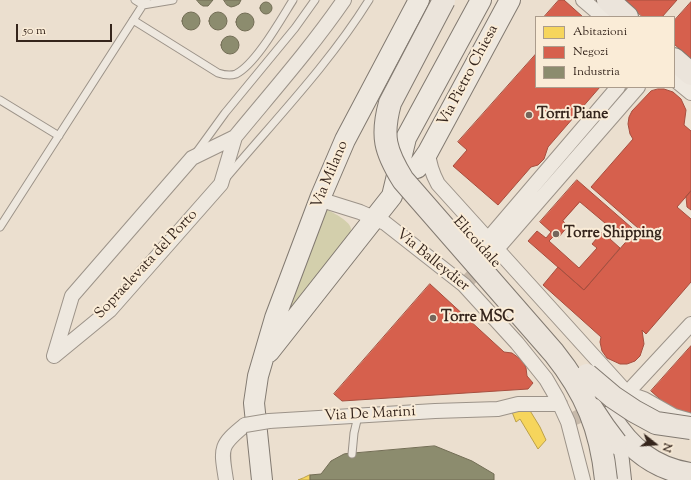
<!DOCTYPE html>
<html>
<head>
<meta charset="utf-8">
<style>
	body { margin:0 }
	#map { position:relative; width:691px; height:480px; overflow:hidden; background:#ebdfcf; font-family:"Sorts Mill Goudy",serif }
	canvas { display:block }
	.legend { position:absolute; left:535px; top:16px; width:140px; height:72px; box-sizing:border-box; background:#faecd7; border:1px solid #ab9c8c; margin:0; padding:5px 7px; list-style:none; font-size:12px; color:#35251c }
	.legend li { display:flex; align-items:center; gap:8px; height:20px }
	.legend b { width:20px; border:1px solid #ab9c8c }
	.north { position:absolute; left:635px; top:424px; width:40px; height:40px; -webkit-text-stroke:3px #faecd7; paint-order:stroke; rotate:107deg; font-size:11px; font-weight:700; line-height:16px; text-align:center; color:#35251c }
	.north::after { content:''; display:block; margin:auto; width:14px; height:18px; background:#35251c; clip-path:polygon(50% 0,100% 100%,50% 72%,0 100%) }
	.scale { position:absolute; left:16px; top:24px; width:96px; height:18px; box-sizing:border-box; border:2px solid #35251c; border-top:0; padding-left:5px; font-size:12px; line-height:14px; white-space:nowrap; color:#35251c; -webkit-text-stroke:3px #faecd7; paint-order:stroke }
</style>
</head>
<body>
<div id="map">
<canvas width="691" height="480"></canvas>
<ul class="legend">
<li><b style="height:11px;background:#f6d55c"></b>Abitazioni</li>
<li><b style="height:11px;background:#d6604d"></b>Negozi</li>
<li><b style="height:11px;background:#8c8c6e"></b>Industria</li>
</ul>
<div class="north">N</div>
<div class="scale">50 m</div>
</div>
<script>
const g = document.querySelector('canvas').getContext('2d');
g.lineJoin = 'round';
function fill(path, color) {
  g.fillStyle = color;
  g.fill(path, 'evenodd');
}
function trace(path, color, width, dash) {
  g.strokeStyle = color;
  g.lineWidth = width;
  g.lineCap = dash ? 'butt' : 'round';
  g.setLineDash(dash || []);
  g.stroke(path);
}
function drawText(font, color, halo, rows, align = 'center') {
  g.font = font + ' "Sorts Mill Goudy",serif';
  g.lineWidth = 4;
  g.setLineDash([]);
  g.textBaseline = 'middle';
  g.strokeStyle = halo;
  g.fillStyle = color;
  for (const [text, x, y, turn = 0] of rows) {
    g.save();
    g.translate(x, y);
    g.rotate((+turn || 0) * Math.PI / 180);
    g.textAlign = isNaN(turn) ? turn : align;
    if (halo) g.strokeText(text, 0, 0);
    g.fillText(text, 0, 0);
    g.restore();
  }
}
fill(new Path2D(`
	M327 210C333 212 351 222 351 229 351 232 350 234 350 236L286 320 282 318Z`), '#d3cfac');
const homes = new Path2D(`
	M529 409 540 427 546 440 538 449 520 419 516 422 512 412Z
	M310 475V480H298L303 478Z`);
fill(homes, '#f6d55c');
trace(homes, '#bca049', 1);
const shops = new Path2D(`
	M559 0H564L583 17H544Z
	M624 0H677L662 17H643Z
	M691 2V59L674 44V21Z
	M536 54V87H600L548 147 544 159 538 165 531 167 498 205 453 166 467 150 458 142Z
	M658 89H664L673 92 681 99 686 110 684 125 691 131V191L677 207 691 219V282L646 334 642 330 644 344 640 356 635 361 627 364H620L607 358 602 351 600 342 601 337 543 285 558 267 584 290 638 228 591 187 633 139 630 134 628 124 629 117 632 111 651 91Z
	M577 180 632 228 623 239 616 233 610 239 620 248 584 290 528 241 537 231 546 238 551 232 540 222ZM580 202 612 229 606 236 602 232 592 244 597 248 579 268 549 241 555 235 558 238 568 226 563 221Z
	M691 191V210L687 207 686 197Z
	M430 284 504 352 512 353 523 361 526 368 527 376 533 383 528 389 342 401 334 394Z
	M691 346V413L671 409 651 391Z`);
fill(shops, '#d6604d');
trace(shops, '#a64e3e', 1);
const industry = new Path2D(`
	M197 0H213L208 6H203L200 4Z
	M224 0H241L239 4 235 6 231 7 227 5Z
	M260 8a6 6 0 1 1 12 0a6 6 0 1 1-12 0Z
	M182 21a9 9 0 1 1 18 0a9 9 0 1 1-18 0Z
	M209 21a9 9 0 1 1 18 0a9 9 0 1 1-18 0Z
	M236 22a9 9 0 1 1 18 0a9 9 0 1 1-18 0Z
	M221 45a9 9 0 1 1 18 0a9 9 0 1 1-18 0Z
	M435 446 472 461 494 474V480H310V475L321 474 331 461 344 454Z`);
fill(industry, '#8c8c6e');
trace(industry, '#726d55', 1);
trace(new Path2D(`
	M464 285 497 249
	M573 419 612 401`), '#c7baab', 14, [14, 7]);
const lane = new Path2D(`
	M135 0 143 5 173 0
	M133 20 218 73C224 75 230 76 236 74 256 64 281 19 293 0
	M0 100 59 136
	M196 153 225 113 295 28 315 0
	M226 178C274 121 330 63 369 0
	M0 227 146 0
	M352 454 354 433 358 416`);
const street = new Path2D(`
	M583 0 603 17
	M674 79 691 93
	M235 137 221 184 110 310 54 356 72 296 192 158Z
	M235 137C272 92 311 48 344 0
	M428 152C429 164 432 173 438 184L627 393 638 409
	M321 196 328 202 360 212 385 223 464 285 517 343 546 379 557 398 568 422 583 480
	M488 239 618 87
	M497 249 638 87
	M627 393 644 399 674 416 688 420
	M620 397 627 393 691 324
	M269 421 435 411 498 409 518 404H560
	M226 480C221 448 219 446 245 425`);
const secondary = new Path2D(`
	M417 168 428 152 510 0
	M269 352 392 196 406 138 481 0
	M262 480 254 403 258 376 275 318 321 196 345 140 419 0`);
const primary = new Path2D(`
	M608 0 627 17
	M674 59 691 74
	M610 417C629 448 654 469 691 474`);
const highway = new Path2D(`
	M610 424 616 443 620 480`);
trace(lane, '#9c9389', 9);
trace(street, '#9c9389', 16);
trace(secondary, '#827a71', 22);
trace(primary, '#827a71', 24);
trace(highway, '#827a71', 24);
trace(lane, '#eee8df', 7);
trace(street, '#eee8df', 14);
trace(secondary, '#eee8df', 20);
trace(primary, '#ebe4db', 22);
trace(highway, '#ebe4db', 22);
const streetBridge = new Path2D(`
	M245 425 269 421`);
const primaryBridge = new Path2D(`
	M592 409 604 427 616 443`);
const highwayBridge = new Path2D(`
	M444 0 390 103C381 136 385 151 403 180L554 353C586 393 601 429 606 480
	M587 375 613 397 634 411 656 423 691 428`);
trace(streetBridge, '#9c9389', 16, []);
trace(primaryBridge, '#827a71', 24, []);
trace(highwayBridge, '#827a71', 24, []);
trace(streetBridge, '#eee8df', 14);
trace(primaryBridge, '#ebe4db', 22);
trace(highwayBridge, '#ebe4db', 22);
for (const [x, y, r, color] of [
	[529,115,4,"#75665b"],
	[556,234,4,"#75665b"],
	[433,318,4,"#75665b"]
]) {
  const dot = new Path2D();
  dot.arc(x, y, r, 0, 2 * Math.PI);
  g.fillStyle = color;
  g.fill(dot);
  trace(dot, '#faecd7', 1.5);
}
drawText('15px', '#35251c', '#faecd7', [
	["Via Pietro Chiesa",469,76,-62],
	["Via Milano",331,175,-67],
	["Elicoidale",476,243,48],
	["Via Balleydier",432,261,39],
	["Sopraelevata del Porto",147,265,-47],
	["Via De Marini",370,415,-3]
]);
drawText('bold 15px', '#35251c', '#faecd7', [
	["Torri Piane",537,115],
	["Torre Shipping",564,234],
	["Torre MSC",441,318]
], 'left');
</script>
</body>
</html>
